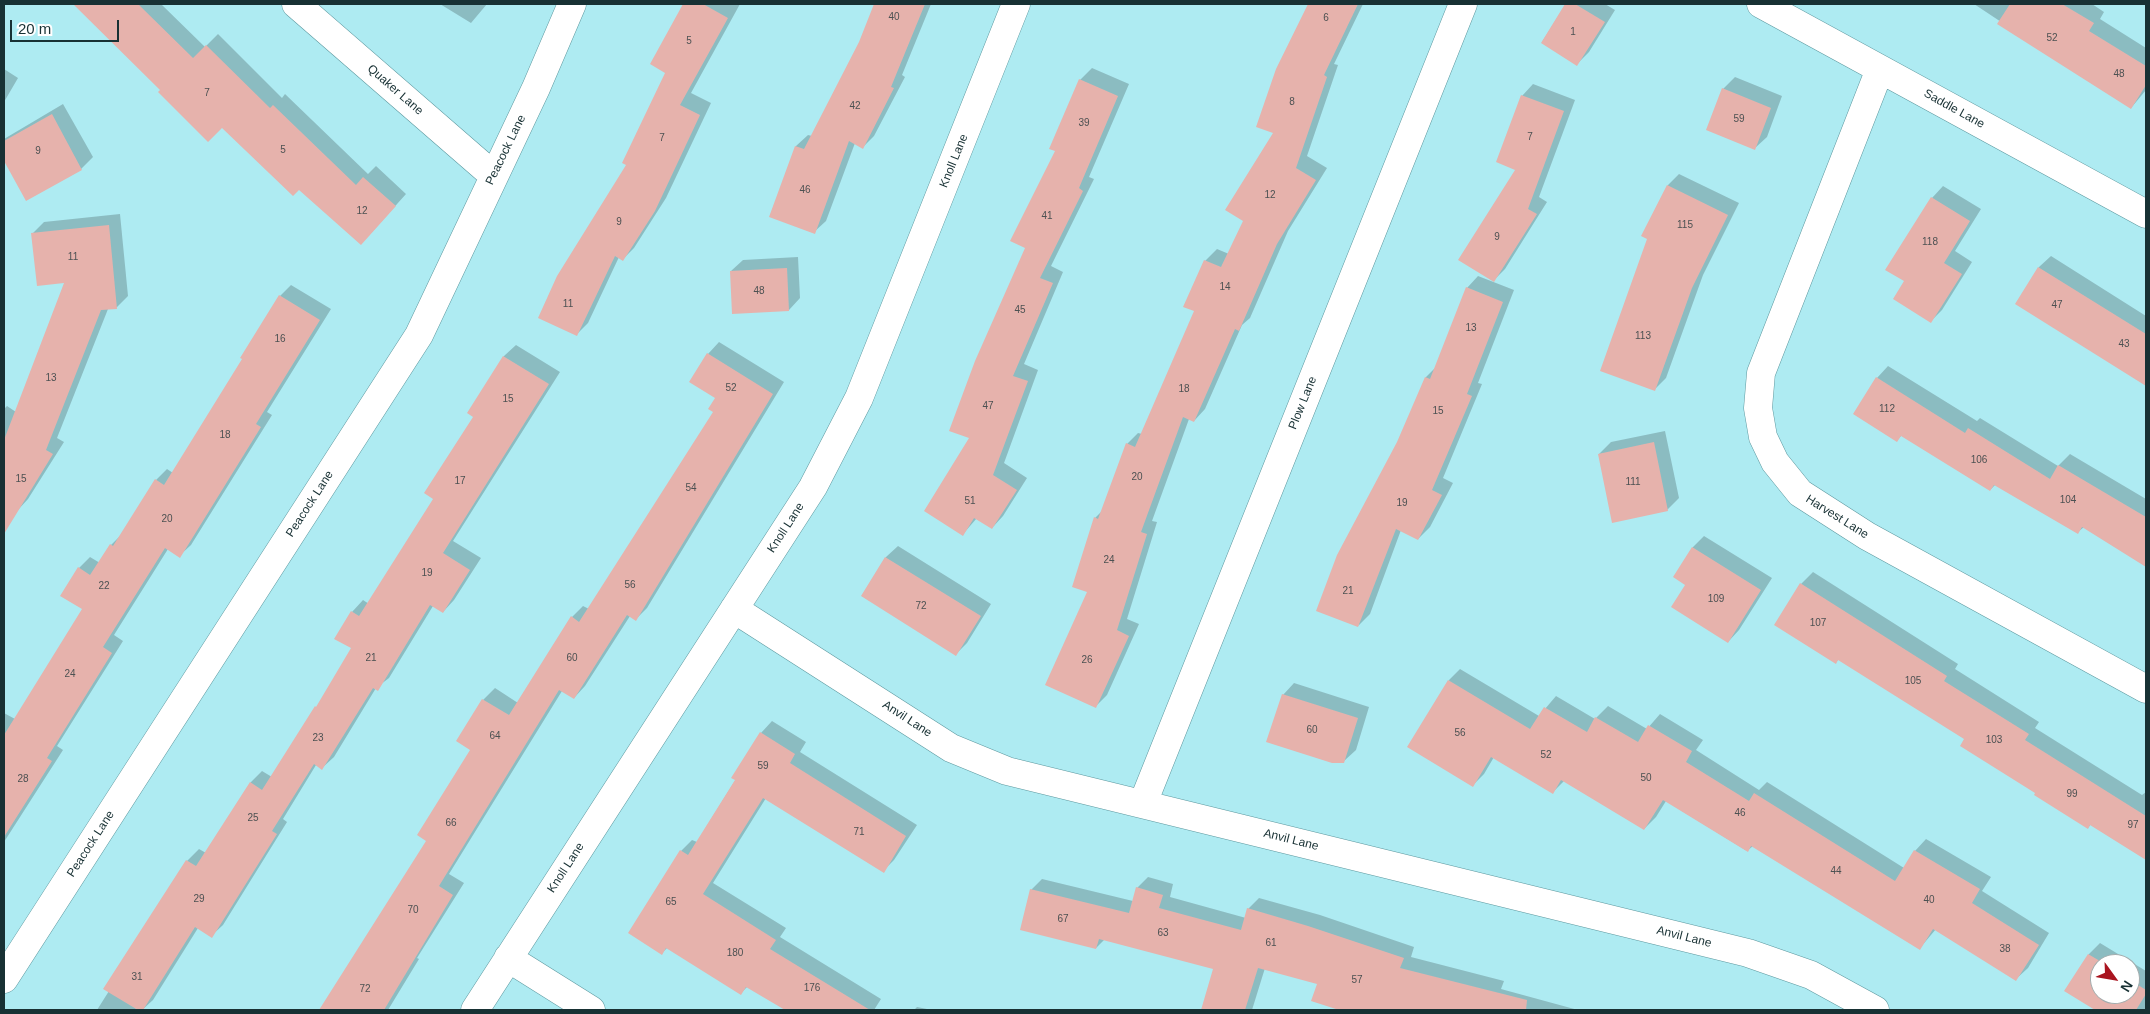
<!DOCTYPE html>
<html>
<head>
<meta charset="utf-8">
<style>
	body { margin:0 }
	#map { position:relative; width:2150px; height:1014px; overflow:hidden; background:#aeebf2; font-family:Helvetica,sans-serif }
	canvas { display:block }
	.frame { position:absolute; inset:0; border:5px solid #183134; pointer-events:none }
	.north { position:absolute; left:2090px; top:954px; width:50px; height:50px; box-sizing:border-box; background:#fff; border:1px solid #a3adae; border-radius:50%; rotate:122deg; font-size:14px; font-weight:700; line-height:20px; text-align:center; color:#183134 }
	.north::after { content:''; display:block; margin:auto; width:18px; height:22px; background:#a9141f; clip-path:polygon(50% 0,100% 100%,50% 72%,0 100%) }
	.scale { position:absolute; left:10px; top:20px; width:109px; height:22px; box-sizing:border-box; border:2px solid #183134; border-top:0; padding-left:6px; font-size:15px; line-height:18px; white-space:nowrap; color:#183134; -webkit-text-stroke:4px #fff; paint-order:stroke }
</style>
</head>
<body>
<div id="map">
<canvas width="2150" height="1014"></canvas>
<div class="frame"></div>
<div class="north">N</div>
<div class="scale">20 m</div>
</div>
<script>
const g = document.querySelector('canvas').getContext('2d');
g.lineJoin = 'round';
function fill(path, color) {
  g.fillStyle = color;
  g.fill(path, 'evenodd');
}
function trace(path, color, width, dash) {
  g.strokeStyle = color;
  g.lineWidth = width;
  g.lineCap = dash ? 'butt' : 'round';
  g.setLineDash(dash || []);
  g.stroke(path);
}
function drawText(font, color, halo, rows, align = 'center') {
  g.font = font + ' Helvetica,sans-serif';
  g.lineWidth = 5;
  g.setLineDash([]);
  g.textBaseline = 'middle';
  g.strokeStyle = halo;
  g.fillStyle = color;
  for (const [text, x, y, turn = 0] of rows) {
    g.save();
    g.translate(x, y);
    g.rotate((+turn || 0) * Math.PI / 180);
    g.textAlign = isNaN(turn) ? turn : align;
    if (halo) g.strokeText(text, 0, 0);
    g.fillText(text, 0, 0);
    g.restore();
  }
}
fill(new Path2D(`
	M75 4H161L205 47 218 34 282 98 285 94 368 174 376 166 406 194 372 232 299 188 222 126 162 90Z
	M440 4H487L471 23Z
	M684 4H740L691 93 711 103 666 198 634 248 623 259 619 257 588 323 577 334 628 165 666 72 651 64Z
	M876 4H931L902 75 905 77 874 136 863 147 855 143 826 221 814 232 770 216 796 146 808 135 812 136 860 42Z
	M1310 4H1363L1334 64 1338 65 1307 156 1327 168 1288 231 1250 318 1242 325 1205 409 1194 421 1189 419 1152 521 1157 522 1127 619 1139 624 1107 695 1095 707 1089 591 1095 518 1103 510 1127 444 1138 433 1142 434 1196 311 1205 261 1217 249 1229 254 1244 221 1275 132 1277 70Z
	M1566 4H1605L1615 10 1589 52 1577 64 1542 42Z
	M1974 4H2092L2104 12 2100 19 2146 48V90L2131 108Z
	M1092 68 1129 84 1089 177 1094 179 1051 266 1063 272 1024 364 1038 370 1004 463 1027 478 1003 516 992 528 977 518 963 534 971 437 1057 151 1080 80Z
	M4 69 18 78 4 102Z
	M1735 77 1782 96 1767 137 1755 148 1723 89Z
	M1533 84 1575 100 1539 197 1547 202 1505 269 1493 281 1517 169 1522 96Z
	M63 104 93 157 81 169 26 199 4 158V139Z
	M1679 174 1739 203 1703 275 1666 378 1655 389 1648 238 1643 235 1668 185Z
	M1943 186 1981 209 1955 251 1972 262 1942 310 1931 321 1905 281 1932 198Z
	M120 214 128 296 116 308 108 309 57 438 64 442 28 499 17 511 10 506 4 516V409L7 406 16 412 65 282 33 233 44 222Z
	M2051 256 2146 316V385L2017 304 2039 267Z
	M798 257 800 298 789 310 731 271 743 260Z
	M1478 276 1514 290 1478 383 1482 384 1443 478 1453 483 1430 527 1418 539 1401 530 1370 614 1358 626 1399 443 1426 377 1435 368 1467 288Z
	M291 285 331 309 267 412 272 415 191 545 179 556 168 549 114 635 123 641 57 746 63 750 4 842V713L15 719 84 609 79 568 90 557 100 563 111 545 122 534 156 480 167 469 173 473 244 359 280 296Z
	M719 342 784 382 647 608 636 619 630 616 585 686 574 698 562 691 449 874 464 883 417 958 419 959 388 1010H327L322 1007 428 840 472 750 457 741 483 700 495 688 518 703 572 617 583 606 589 609 715 411 716 398 708 354Z
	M516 345 560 372 453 541 481 558 454 600 443 612 433 606 389 678 376 688 334 757 322 768 316 765 283 819 287 822 223 925 211 936 198 928 153 1000 142 1010 136 1008 135 1010H97L109 991 105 988 187 861 199 849 206 853 251 782 262 771 272 777 321 701 352 648V612L363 600 369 604 434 499 475 416 469 413 504 356Z
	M1888 366 1977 421 1980 418 2058 466 2070 454 2146 499V566L2084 527 2078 532 1996 484 1990 490 1902 435 1897 440 1854 414 1877 378Z
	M1665 431 1679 498 1667 510 1599 454 1611 442Z
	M1704 536 1772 578 1739 630 1728 642 1687 584 1675 577 1693 547Z
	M898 546 991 604 967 643 956 654 862 596 886 557Z
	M1813 572 1958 664 1955 669 2039 722 2035 728 2142 795 2146 792V859L2091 824 2088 828 1966 738 1839 659 1836 662 1776 624 1801 584Z
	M1460 669 1539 716 1556 696 1595 719 1608 706 1647 729 1660 714 1703 740 1696 750 1759 790 1767 782 1904 868 1915 851 1926 839 1991 877 1982 891 2049 933 2028 968 2016 979 1936 929 1920 948 1753 846 1747 851 1666 801 1656 817 1644 829 1564 781 1553 792 1494 757 1484 774 1473 785 1449 680Z
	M1294 683 1369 707 1356 750 1344 761 1283 695Z
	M772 721 806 742 800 752 917 825 894 860 883 871 766 798 713 883 786 928 780 937 881 999 874 1010H787L748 986 741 993 668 947 662 953 681 851 692 840 697 842 736 779 761 733Z
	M1148 877 1173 884 1170 897 1246 918 1248 909 1259 898 1320 915 1414 947 1411 957 1504 981 1501 989 1578 1010H1412L1395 1006 1393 1010H1343L1313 1001 1318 983 1265 968 1252 1010H1202L1215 968 1105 939 1096 948 1031 890 1042 879 1133 901 1137 888Z
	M2100 943 2146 971V1010H2097L2066 991 2089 954ZM2100 964H2130V994H2100Z
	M917 1007 932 1010H914Z`), '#0003');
fill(new Path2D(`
	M73 4H138L193 58 206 45 270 108 273 105 356 185 363 177 396 206 361 245 299 190 293 196 222 128 208 142 158 92 160 90Z
	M683 4H703L728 18 680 105 700 115 655 211 623 261 615 256 577 336 538 318 557 276 626 165 622 163 665 73 650 64Z
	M874 4H925L891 87 894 88 863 149 849 141 815 234 769 217 795 146 804 149 859 42Z
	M1308 4H1358L1324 75 1327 77 1296 168 1316 180 1277 244 1239 331 1235 329 1194 422 1183 417 1141 532 1147 534 1117 630 1129 636 1096 708 1045 685 1087 592 1072 587 1094 517 1098 519 1126 443 1135 447 1194 311 1183 307 1204 260 1221 267 1243 221 1225 210 1273 133 1256 127 1276 69Z
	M1565 4H1575L1605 22 1577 66 1541 43Z
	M2010 4H2062L2094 23 2089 31 2146 66V85L2131 109 1997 24Z
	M1079 79 1118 96 1079 188 1083 191 1040 278 1053 283 1013 376 1028 381 993 475 1017 490 992 529 974 518 963 536 924 511 969 438 949 431 975 361 1025 248 1010 241 1055 151 1049 149Z
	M1722 88 1771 108 1755 150 1706 130Z
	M1521 95 1564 111 1528 209 1537 214 1494 282 1458 260 1515 170 1496 162Z
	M52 114 82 170 26 201 4 161V141Z
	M1667 185 1728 215 1692 288 1655 391 1600 371 1647 239 1641 236Z
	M1931 197 1970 221 1944 263 1962 274 1931 323 1893 299 1904 281 1885 270Z
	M109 225 117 309 101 310 46 450 53 454 4 534V440L64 283 37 286 31 233Z
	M2038 267 2146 334V386L2015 304Z
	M787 268 789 311 732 314 730 271Z
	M1466 287 1503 302 1467 394 1472 396 1432 490 1442 495 1418 540 1396 529 1358 627 1316 611 1337 555 1397 442 1425 377 1430 379Z
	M279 295 320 320 256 424 261 427 180 558 165 548 103 647 112 653 47 758 52 761 4 837V735L82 609 60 596 78 567 90 575 110 544 113 546 155 479 164 485 242 359 240 358Z
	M707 353 773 394 636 621 627 615 574 699 559 690 439 886 453 895 384 1010H319L426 841 417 835 470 750 456 741 482 699 509 715 571 616 579 622 713 412 708 409 715 398 689 382Z
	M503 356 549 384 443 553 470 570 443 613 430 605 378 691 373 688 322 770 314 764 272 831 277 834 212 938 195 927 143 1010H138L103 989 186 860 196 866 250 782 262 790 315 706 316 707 351 648 334 639 351 611 359 616 433 499 424 493 473 417 467 413Z
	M1876 377 1965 433 1968 428 2050 479 2058 465 2146 517V567L2082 527 2078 534 1994 485 1990 491 1901 436 1897 442 1853 414Z
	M1654 442 1668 511 1612 523 1598 454Z
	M1692 547 1761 590 1728 643 1671 607 1685 585 1673 577Z
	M885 557 981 616 956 656 861 596Z
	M1800 583 1947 676 1944 681 2029 734 2025 740 2146 816V860L2090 825 2088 829 2034 795 2035 793 1960 746 1964 739 1838 660 1836 664 1774 625Z
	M1448 680 1530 729 1544 707 1587 732 1595 717 1638 742 1648 725 1692 751 1686 762 1749 801 1754 793 1895 881 1914 850 1980 889 1972 903 2039 945 2016 981 1933 929 1920 950 1751 846 1748 852 1663 800 1644 830 1561 780 1553 794 1491 757 1473 787 1407 747Z
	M1282 694 1358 718 1344 763H1332L1266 742Z
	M760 732 795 754 790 763 906 836 884 873 763 798 703 894 776 940 770 949 870 1010H785L746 987 741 995 666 948 662 955 628 933 680 850 688 855 735 780 731 778Z
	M1136 887 1163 895 1159 908 1241 930 1247 908 1308 926 1404 958 1400 968 1527 1000 1526 1010H1339L1311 1001 1317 984 1258 968 1245 1010H1201L1213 969 1099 939 1096 949 1020 930 1030 889 1129 913Z
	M2088 954 2105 964H2100V994H2130V980L2146 990V994L2136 1010H2095L2064 991Z`), '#e6b2ac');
const minor = new Path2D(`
	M296 4 494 176
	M1761 4 2146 214
	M1880 69 1761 373 1758 408 1763 437 1775 462 1800 493 1867 536 2146 689
	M734 609 951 748 1007 771 1748 953 1811 975 1875 1010
	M1143 803 1463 4
	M508 958 591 1010
	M4 979 419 335 536 88 572 4
	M475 1010 813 487 859 398 1016 4`);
trace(minor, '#5d989f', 29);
trace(minor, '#fff', 28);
drawText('10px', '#4c5152', null, [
	["40",894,17],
	["6",1326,18],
	["1",1573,32],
	["52",2052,38],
	["5",689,41],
	["48",2119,74],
	["7",207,93],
	["8",1292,102],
	["42",855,106],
	["59",1739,119],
	["39",1084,123],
	["7",1530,137],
	["7",662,138],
	["5",283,150],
	["9",38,151],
	["46",805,190],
	["12",1270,195],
	["12",362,211],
	["41",1047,216],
	["9",619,222],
	["115",1685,225],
	["9",1497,237],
	["118",1930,242],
	["11",73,257],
	["14",1225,287],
	["48",759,291],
	["11",568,304],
	["47",2057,305],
	["45",1020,310],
	["13",1471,328],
	["113",1643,336],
	["16",280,339],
	["43",2124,344],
	["13",51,378],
	["52",731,388],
	["18",1184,389],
	["15",508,399],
	["47",988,406],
	["112",1887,409],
	["15",1438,411],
	["18",225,435],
	["106",1979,460],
	["20",1137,477],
	["15",21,479],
	["17",460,481],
	["111",1633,482],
	["54",691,488],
	["104",2068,500],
	["51",970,501],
	["19",1402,503],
	["20",167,519],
	["24",1109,560],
	["19",427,573],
	["56",630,585],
	["22",104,586],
	["21",1348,591],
	["109",1716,599],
	["72",921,606],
	["107",1818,623],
	["21",371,658],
	["60",572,658],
	["26",1087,660],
	["24",70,674],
	["105",1913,681],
	["60",1312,730],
	["56",1460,733],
	["64",495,736],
	["23",318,738],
	["103",1994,740],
	["52",1546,755],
	["59",763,766],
	["50",1646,778],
	["28",23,779],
	["99",2072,794],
	["46",1740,813],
	["25",253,818],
	["66",451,823],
	["97",2133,825],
	["71",859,832],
	["44",1836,871],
	["29",199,899],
	["40",1929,900],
	["65",671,902],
	["70",413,910],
	["67",1063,919],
	["63",1163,933],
	["61",1271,943],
	["38",2005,949],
	["180",735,953],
	["31",137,977],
	["57",1357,980],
	["176",812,988],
	["72",365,989]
]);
drawText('12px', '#183134', '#fff', [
	["Quaker Lane",395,90,41],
	["Saddle Lane",1954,109,29],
	["Peacock Lane",506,150,-64],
	["Knoll Lane",954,161,-68],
	["Plow Lane",1303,403,-68],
	["Peacock Lane",310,504,-57],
	["Harvest Lane",1837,517,32],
	["Knoll Lane",786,528,-57],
	["Anvil Lane",907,719,33],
	["Anvil Lane",1291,840,14],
	["Peacock Lane",91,844,-57],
	["Knoll Lane",566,868,-57],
	["Anvil Lane",1684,937,14]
]);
</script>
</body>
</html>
